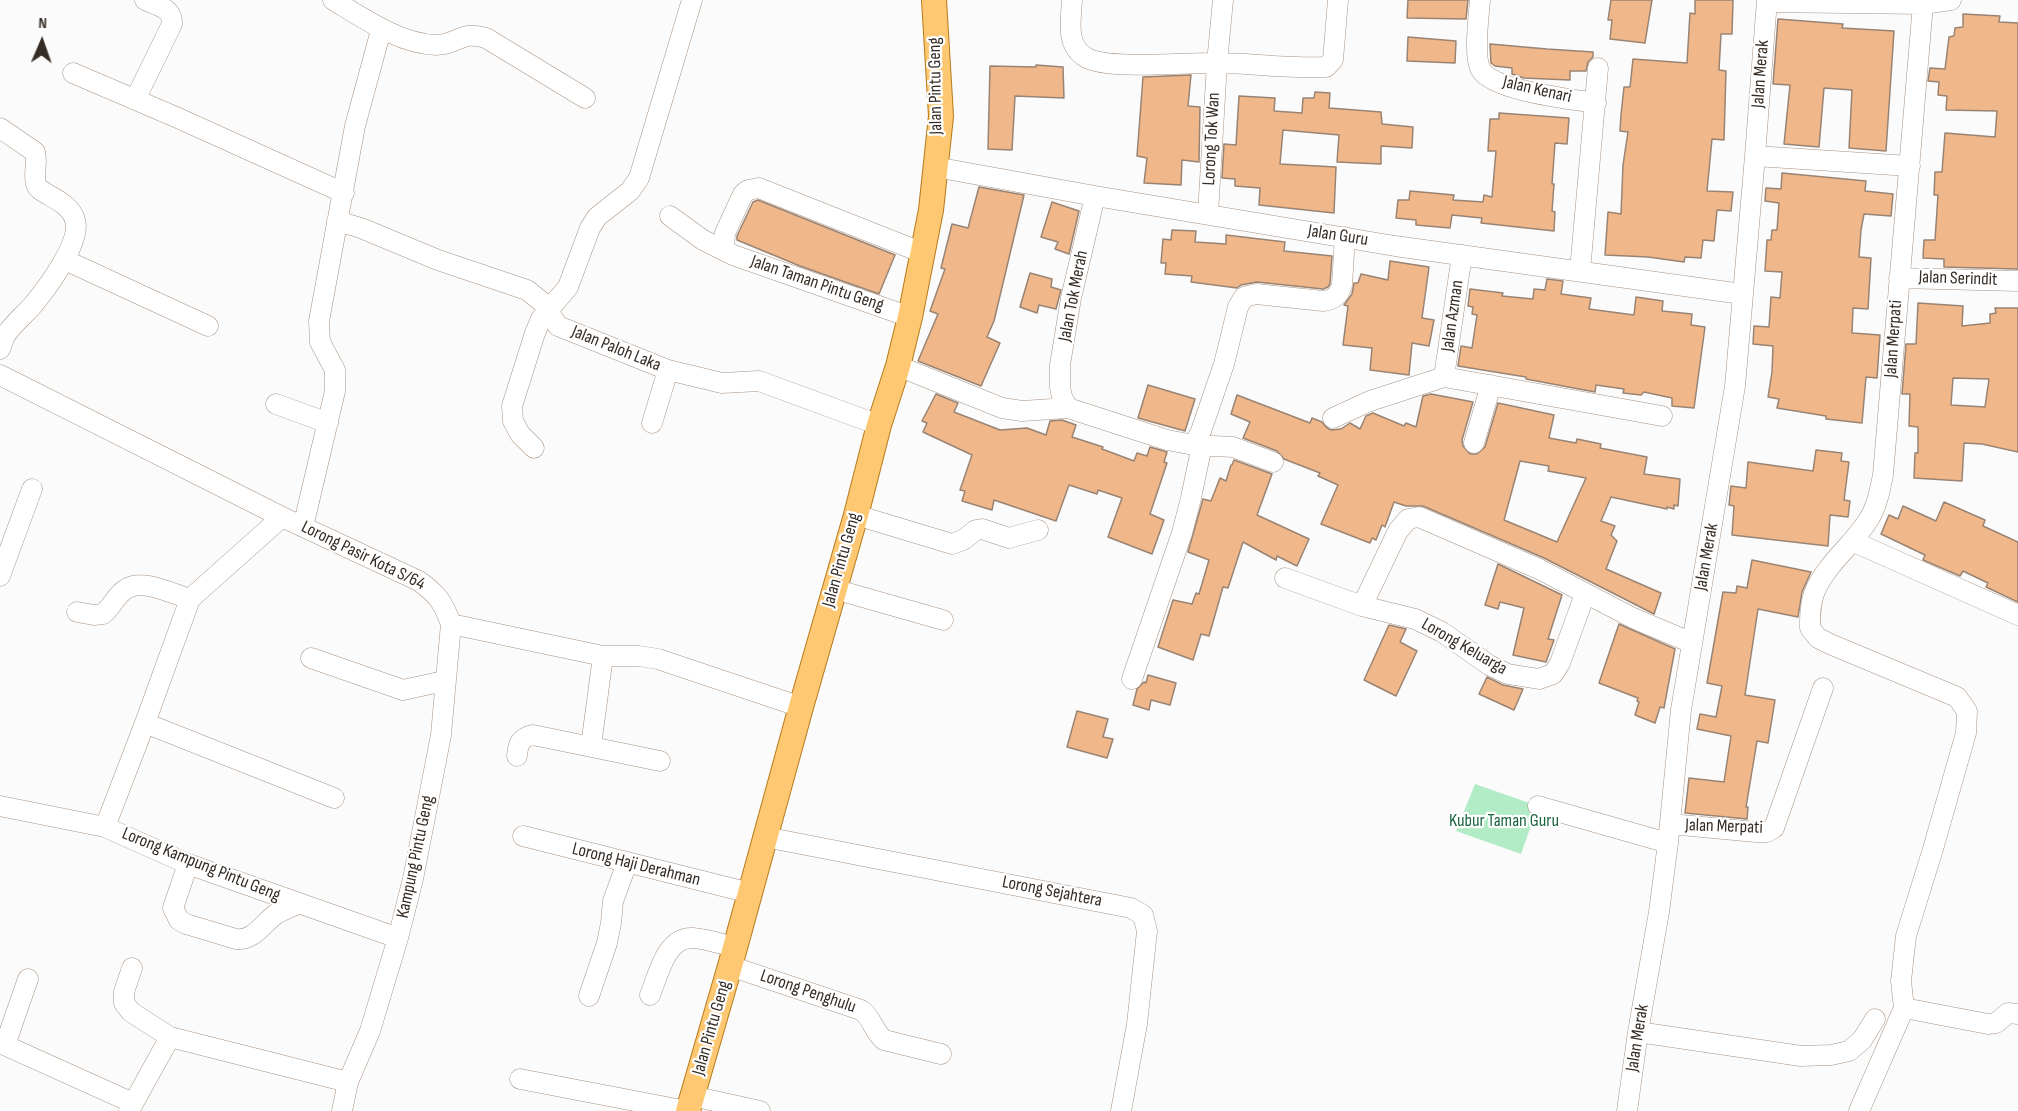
<!DOCTYPE html>
<html>
<head>
<meta charset="utf-8">
<style>
	body { margin:0 }
	#map { position:relative; width:2018px; height:1111px; overflow:hidden; background:#fbfbfb; font-family:"Sofia Sans Condensed",sans-serif }
	canvas { display:block }
	.north { position:absolute; left:12px; top:12px; width:60px; height:60px; -webkit-text-stroke:4px #fff; paint-order:stroke; rotate:2deg; font-size:16px; font-weight:700; line-height:24px; text-align:center; color:#352c25 }
	.north::after { content:''; display:block; margin:auto; width:21px; height:27px; background:#352c25; clip-path:polygon(50% 0,100% 100%,50% 72%,0 100%) }
</style>
</head>
<body>
<div id="map">
<canvas width="2018" height="1111"></canvas>
<div class="north">N</div>
</div>
<script>
const g = document.querySelector('canvas').getContext('2d');
g.lineJoin = 'round';
function fill(path, color) {
  g.fillStyle = color;
  g.fill(path, 'evenodd');
}
function trace(path, color, width, dash) {
  g.strokeStyle = color;
  g.lineWidth = width;
  g.lineCap = dash ? 'butt' : 'round';
  g.setLineDash(dash || []);
  g.stroke(path);
}
function drawText(font, color, halo, rows, align = 'center') {
  g.font = font + ' "Sofia Sans Condensed",sans-serif';
  g.lineWidth = 4.5;
  g.setLineDash([]);
  g.textBaseline = 'middle';
  g.strokeStyle = halo;
  g.fillStyle = color;
  for (const [text, x, y, turn = 0] of rows) {
    g.save();
    g.translate(x, y);
    g.rotate((+turn || 0) * Math.PI / 180);
    g.textAlign = isNaN(turn) ? turn : align;
    if (halo) g.strokeText(text, 0, 0);
    g.fillText(text, 0, 0);
    g.restore();
  }
}
fill(new Path2D(`
	M1475 784 1538 806 1521 854 1456 831Z`), '#b2ecc7');
const building = new Path2D(`
	M1408 0H1468L1466 19 1407 18Z
	M1611 0H1652L1645 43 1610 39 1612 20H1608Z
	M1695 0H1733L1732 34H1721L1719 70 1726 71 1724 140 1712 139 1707 191 1733 192 1731 211 1717 210 1714 241 1703 240 1701 258 1685 257 1684 262 1648 257 1605 255 1608 212 1621 214 1623 165 1628 132 1620 131 1621 115 1624 87H1630L1633 59 1687 63 1690 13 1695 14Z
	M1963 14 2000 16 1999 22 2018 23V269L1944 267V259L1923 258 1924 240H1935L1938 195H1934L1935 172H1942L1945 133 1995 137 1997 111 1946 110 1947 96 1938 95 1939 82 1928 81 1930 68 1945 69 1949 37 1954 36 1955 28 1963 27Z
	M1778 19 1843 24 1842 28 1894 31 1886 151 1849 148 1852 90 1824 88 1819 147 1784 144 1790 85 1773 84Z
	M1408 37 1456 41 1455 63 1407 61Z
	M1490 44 1547 49 1593 52V57L1588 62 1586 71H1570V80L1524 78 1512 74V68L1495 66 1491 63Z
	M1036 65 1063 67 1064 98 1015 96 1012 150 988 149 990 66 1036 67Z
	M1191 75 1188 106 1200 107 1199 162 1182 160 1181 185 1144 183 1147 158 1137 156 1143 77Z
	M1315 92 1330 93 1329 108 1381 112 1382 124 1413 127 1412 148 1381 146V164L1337 162 1339 135 1283 130 1280 164 1336 167 1334 213 1259 205 1260 188 1235 186V179L1222 178 1224 144 1236 145 1239 96 1275 98 1274 111 1302 113 1303 98H1314Z
	M1499 113 1569 118 1567 144 1555 143 1552 184H1554L1552 211 1555 212 1554 231 1481 223 1482 218 1452 215 1450 228 1416 225V220L1396 218 1398 200H1409L1410 191 1454 195 1453 200 1483 202 1484 195 1492 197 1496 151H1488L1490 119H1499Z
	M1782 173 1866 181 1865 191 1893 194 1891 216 1864 214 1861 230 1859 257 1871 258 1868 309 1853 308 1852 333 1880 335 1877 378 1866 377 1862 423 1826 419V416L1777 408 1779 399 1768 397 1772 372 1773 346 1753 344 1754 326 1769 327 1771 297 1780 298 1782 272 1765 271 1767 240H1771L1772 230H1777L1779 203 1765 201 1766 188 1781 189Z
	M979 187 1024 195 994 321 987 337 1000 343 981 386 918 361 938 314 930 311 945 269 941 268 952 224 968 228Z
	M758 200 895 255 879 294 800 266 737 240V236L753 202Z
	M1052 202 1079 211 1069 254 1055 249 1058 242 1041 237Z
	M1172 230 1196 231 1195 242 1226 244V235L1285 242 1284 251 1332 256 1330 284 1328 287 1323 289 1257 282 1241 285 1237 288 1191 282 1192 276 1165 274 1166 263H1161L1163 239 1171 240Z
	M1390 261 1429 267 1422 318 1434 320 1429 346 1412 343 1409 375 1370 370 1372 348 1343 345 1348 306 1344 305 1352 294 1354 283H1358L1361 274 1388 280Z
	M1030 273 1052 279 1051 287 1061 290 1056 309 1039 305 1037 313 1020 307Z
	M1547 279 1563 281 1561 294 1591 298 1589 309 1634 315 1636 297 1663 301 1662 311 1692 314 1691 325 1705 327 1694 408 1672 406V398L1644 392 1641 395 1623 393 1624 389 1596 385 1595 392 1526 379V377L1458 366 1461 346 1472 348 1477 315 1472 314 1473 307 1468 306 1470 289 1503 293 1502 296 1533 299 1534 289 1545 290Z
	M1918 303 1963 306 1962 326 1990 323V314L1996 313 1995 308H2018V452L1982 444 1964 443 1962 481 1914 478 1915 453H1918V427L1909 426 1910 394H1902L1906 344H1916ZM1953 378 1989 379 1985 407 1951 405Z
	M1148 385 1195 399 1185 431 1138 418Z
	M936 394 958 403 954 412 1000 430 1027 428 1046 435 1050 421 1062 420 1076 425 1072 437 1103 447 1102 449 1134 461 1137 453 1147 456 1150 447 1167 452 1164 462 1167 463 1150 514 1164 520 1152 554 1108 537 1122 498 1098 490 1097 494 1069 485 1056 521 994 500 992 510 962 501 965 491 960 490 972 455 923 432 927 423 922 421Z
	M1431 394 1473 402 1462 440 1463 446 1470 454H1477L1485 447 1498 403 1554 415 1549 438 1576 443 1577 439 1601 444 1600 448 1647 457 1644 474 1680 479 1678 506 1674 505V509L1667 507V509L1611 497 1601 521 1615 526 1611 535 1617 541 1606 569 1661 593 1654 614 1544 558 1423 506H1406L1394 502 1385 527 1382 525 1376 540 1372 538 1370 543 1321 524 1338 485 1318 476 1320 473 1284 459 1277 451 1243 438 1250 422 1231 414 1237 395 1310 423 1312 418 1322 422 1326 427 1331 430 1341 429 1350 423 1360 429 1366 416 1373 413 1404 426 1406 423 1416 427 1423 396ZM1520 461 1549 466 1548 471 1586 478 1557 542 1504 520Z
	M1816 450 1842 453 1841 461 1849 462 1844 500 1850 501 1848 517 1830 515 1828 546 1732 535 1734 506 1729 505 1731 486 1746 488 1748 462 1813 471Z
	M1234 460 1272 474 1257 515 1309 539 1297 566 1277 556 1276 560 1243 542 1228 588 1223 587 1209 636 1201 634 1193 660 1158 647 1173 600 1192 604 1196 593 1199 594 1209 560 1188 552 1203 499 1211 501 1220 478 1226 481 1231 465H1232Z
	M1944 502 1985 520 1983 526 2018 542V602L1986 587 1988 583 1963 571 1960 576 1923 560 1925 555 1881 534 1889 515 1898 519 1903 506 1936 521Z
	M1752 560 1811 572 1802 592 1798 617 1758 609 1745 695 1775 700 1768 743 1757 741 1746 807H1748L1747 819 1685 813 1689 778 1724 782 1731 736 1697 729 1700 714 1716 717 1722 686 1707 683 1723 592 1736 593 1737 586 1747 588Z
	M1498 564 1562 595 1548 639 1554 640 1546 662 1513 655 1524 608 1500 602 1498 609 1485 605Z
	M1619 624 1675 649 1664 708 1660 707 1655 723 1635 715 1639 702 1637 701 1638 698 1599 683Z
	M1389 625 1406 629 1400 642 1417 651 1396 696 1364 680Z
	M1148 675 1176 683 1170 705 1151 700 1149 710 1133 705 1137 689 1144 682 1146 683Z
	M1487 677 1503 685 1523 689 1514 710 1479 694Z
	M1077 711 1108 719 1103 737 1113 739 1107 758 1067 747Z`);
fill(building, '#f0b88a');
trace(building, '#998373', 1.5);
const minor = new Path2D(`
	M333 0C363 18 400 44 436 45 458 45 461 30 486 38L585 98
	M1072 0C1071 21 1065 46 1087 58 1109 70 1187 62 1216 63 1253 63 1289 69 1326 67L1333 60 1338 0
	M1480 0C1479 15 1473 57 1481 70 1494 91 1571 99 1596 103
	M1767 2 1923 4 1951 0
	M73 73 178 118 344 193
	M135 100 172 24C173 8 158 6 145 0
	M0 128 35 152C38 162 33 174 36 184 39 195 69 199 75 220 82 242 46 289 33 305 24 315 12 325 5 336 3 340 2 345 0 349
	M1755 156 1910 166
	M935 167 1095 196 1395 246 1742 294
	M1095 196 1071 298 1060 365V387L1062 397 1068 408 1167 440 1194 445 1233 447 1273 462
	M1208 214 1217 63 1223 0
	M670 216 703 240 733 255 910 317
	M337 221 361 228 438 260 527 290 542 302 558 326 668 370 722 383 759 381 879 425
	M724 250 725 233 743 194 748 190 759 188 923 253
	M65 260 208 326
	M1580 271 1598 68
	M1899 278 2018 281
	M898 366 1002 408 1022 411 1068 408
	M0 375 282 517 419 581C438 595 443 602 451 624L603 656H639L658 659 801 707
	M1444 377 1462 255
	M276 404 328 423
	M1333 418 1370 401 1444 377 1662 416
	M652 423 668 370
	M1474 443 1491 385
	M1194 445 1201 431 1224 364 1238 307 1244 297 1256 294 1323 301C1333 300 1339 296 1342 285L1345 237
	M534 448 520 434 513 421 512 406 535 333 541 319 568 287 590 228 597 217 630 191 639 178 692 0
	M856 515 952 544 963 540 976 530 982 529 1009 538 1038 530
	M303 527 335 391V370L320 342 319 321 355 126 381 30
	M1852 541 2018 615
	M0 576 32 489
	M1285 578 1362 606 1415 619 1442 632 1489 665 1508 674 1539 679 1553 674 1560 663 1585 594
	M834 589 943 620
	M1362 606 1398 531 1408 519 1419 517 1539 569 1633 618 1692 643
	M77 612 94 615 103 614C112 607 116 595 126 589 143 578 172 594 190 599
	M311 658 403 690 444 681
	M1132 679 1182 533 1191 498 1202 445
	M145 723 334 798
	M591 746 603 656
	M517 756C518 744 520 738 533 735L660 761
	M0 806 105 827 188 864 398 938
	M1538 806 1668 843
	M1670 824 1756 832H1767L1774 828 1823 688
	M105 827 145 723 190 599 282 517
	M523 836 750 893
	M765 837 1131 908 1143 915 1147 931 1137 1024 1121 1111
	M188 864 173 908 179 920 186 924 236 939C254 941 263 923 276 914 283 910 291 907 298 904
	M730 966 861 1010C872 1017 873 1031 884 1040L941 1054
	M132 968 124 992V1003L131 1012 170 1037 348 1082
	M650 995C658 976 666 936 693 938 707 939 721 944 735 947
	M589 996 607 943 611 923 613 901 627 863
	M1904 1008 1988 1024 1996 1023 2008 1013 2018 1014
	M1638 1032 1801 1056 1831 1055 1849 1051 1862 1040 1875 1019
	M0 1043 133 1103
	M5 1045 28 979
	M520 1079 687 1111
	M692 1096 760 1111
	M129 1111 170 1037
	M342 1111 348 1082 370 1031 398 938 413 879 441 735 451 624
	M1627 1111 1638 1032 1659 912 1668 843 1681 710 1735 386 1755 156 1767 0
	M1859 1111 1904 1008 1901 981 1906 936 1933 849 1966 733 1967 711 1957 697 1830 644 1818 638 1810 628C1810 616 1810 603 1815 591 1827 563 1853 545 1869 519 1877 506 1880 490 1883 475L1923 4`);
const major = new Path2D(`
	M688 1111 730 966 801 707 856 515 879 425 898 366 910 317 931 210 941 116 934 0`);
trace(minor, '#a89281', 21);
trace(major, '#b67a19', 26);
trace(minor, '#fff', 20);
trace(major, '#fdc871', 24);
drawText('18px', '#352c25', '#fff', [
	["Jalan Merak",1761,74,-86],
	["Jalan Pintu Geng",936,86,-91],
	["Jalan Kenari",1537,90,13],
	["Lorong Tok Wan",1212,139,-87],
	["Jalan Guru",1338,236,9],
	["Jalan Serindit",1958,279,2],
	["Jalan Taman Pintu Geng",817,284,19],
	["Jalan Tok Merah",1074,296,-79],
	["Jalan Azman",1453,316,-82],
	["Jalan Merpati",1894,339,-86],
	["Jalan Paloh Laka",616,349,22],
	["Lorong Pasir Kota S/64",363,556,26],
	["Jalan Merak",1707,557,-80],
	["Jalan Pintu Geng",842,560,-74],
	["Lorong Keluarga",1464,647,30],
	["Jalan Merpati",1724,827,2],
	["Kampung Pintu Geng",416,857,-78],
	["Lorong Kampung Pintu Geng",201,865,22],
	["Lorong Haji Derahman",636,865,14],
	["Lorong Sejahtera",1052,892,11],
	["Lorong Penghulu",808,992,19],
	["Jalan Pintu Geng",712,1028,-74],
	["Jalan Merak",1638,1038,-81]
]);
drawText('18px', '#1c6640', '#fff', [
	["Kubur Taman Guru",1504,821]
]);
</script>
</body>
</html>
